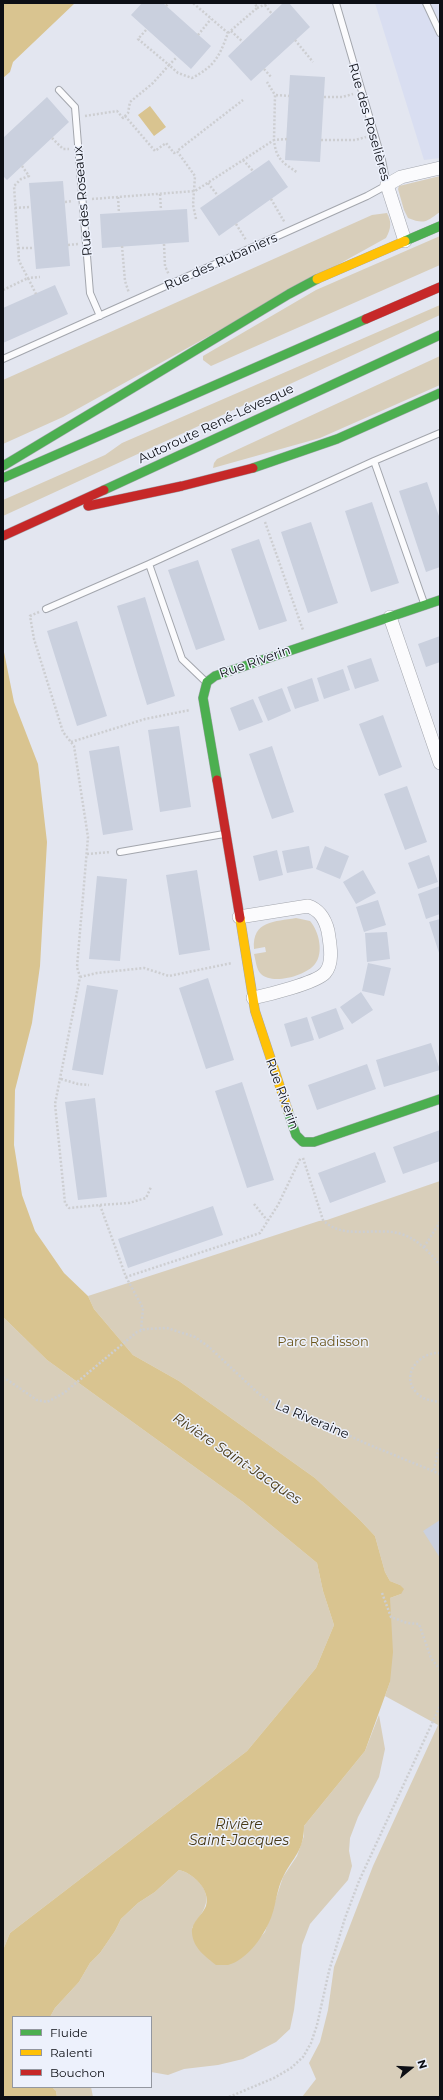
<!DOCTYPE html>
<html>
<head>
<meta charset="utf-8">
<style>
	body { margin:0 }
	#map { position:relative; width:443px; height:2100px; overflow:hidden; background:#e3e6f0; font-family:Montserrat,sans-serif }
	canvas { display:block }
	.frame { position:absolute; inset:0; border:4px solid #0d0f15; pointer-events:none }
	.legend { position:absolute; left:12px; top:2016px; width:140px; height:72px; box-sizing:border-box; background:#edf1fc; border:1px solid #9397a0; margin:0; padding:5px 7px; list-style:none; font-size:12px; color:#0d0f15 }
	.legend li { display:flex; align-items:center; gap:8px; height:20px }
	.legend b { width:20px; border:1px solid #9397a0 }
	.north { position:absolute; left:391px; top:2048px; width:40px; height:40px; -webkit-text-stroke:3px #edf1fc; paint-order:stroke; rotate:72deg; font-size:11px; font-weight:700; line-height:16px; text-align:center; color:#0d0f15 }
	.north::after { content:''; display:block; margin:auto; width:14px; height:18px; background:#0d0f15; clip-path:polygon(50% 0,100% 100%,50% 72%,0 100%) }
</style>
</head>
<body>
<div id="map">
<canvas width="443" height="2100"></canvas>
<div class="frame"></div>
<ul class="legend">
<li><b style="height:5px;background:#4caf50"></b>Fluide</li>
<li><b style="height:5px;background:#ffc107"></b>Ralenti</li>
<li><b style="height:5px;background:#c62828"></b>Bouchon</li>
</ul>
<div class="north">N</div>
</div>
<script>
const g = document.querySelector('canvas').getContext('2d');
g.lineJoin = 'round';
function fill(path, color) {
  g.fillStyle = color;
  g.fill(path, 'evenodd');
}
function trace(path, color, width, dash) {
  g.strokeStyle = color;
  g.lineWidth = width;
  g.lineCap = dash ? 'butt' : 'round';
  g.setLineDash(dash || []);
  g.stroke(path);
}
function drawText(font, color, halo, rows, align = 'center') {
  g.font = font + ' Montserrat,sans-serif';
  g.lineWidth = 3;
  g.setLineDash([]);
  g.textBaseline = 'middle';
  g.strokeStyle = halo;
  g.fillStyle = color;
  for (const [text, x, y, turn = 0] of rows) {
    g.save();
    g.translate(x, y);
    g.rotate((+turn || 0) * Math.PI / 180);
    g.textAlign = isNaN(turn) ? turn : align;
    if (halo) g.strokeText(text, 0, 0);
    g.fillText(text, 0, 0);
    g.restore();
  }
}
fill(new Path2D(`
	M375 3H440V158L424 160Z`), '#d9def1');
fill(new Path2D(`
	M440 176V212C427 221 425 225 408 218L404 210 398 189 399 186Z
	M387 213C392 222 391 229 386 238L63 417 3 444V380L372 215Z
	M440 236V265L211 366 203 360V356L316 290Z
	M440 305V315L3 516V500L105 455 122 443Z
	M440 356V385L320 438 213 468 214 463 217 459Z
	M296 918 310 921C319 931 324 953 315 964 306 976 272 985 261 974 256 969 256 961 254 954L266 952 265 947 254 949C252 920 275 922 296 918Z
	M440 1181V2097H302L316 2079 309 2063 320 2042 328 2010 334 1967 373 1866 438 1725 385 1696 390 1682V1598L401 1594 400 1585 390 1581 385 1572 375 1536 359 1519 315 1478 179 1381 133 1355 94 1309 88 1296 319 1221 327 1220Z
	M3 1317 47 1360 243 1502 317 1563 323 1591 334 1625 316 1668 247 1751 10 1933 3 1950Z
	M379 1715 385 1749 379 1777 358 1817 350 1838 349 1851 352 1866 348 1880 310 1924 302 1945 294 2010 290 2029 276 2042 243 2059 218 2065 184 2069 168 2075 151 2072V2017H50L55 2008 79 1982 90 1963 100 1953 115 1931 121 1919 138 1903 155 1892 179 1870C193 1873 212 1890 205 1906 203 1913 196 1921 192 1928L251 1948 265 1932 283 1877 297 1856 304 1836V1826L365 1751Z
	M52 2087H91L93 2097H57L56 2091Z`), '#d8ceba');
fill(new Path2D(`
	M3 3H75L13 62 10 72 3 78Z
	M150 106 166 127 154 136 138 115Z
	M3 647 14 702 38 764 47 842 40 966 32 1023 15 1090 14 1145 22 1195 35 1231 64 1273 88 1296 94 1309 133 1355 179 1381 315 1478 359 1519 375 1536 385 1572 390 1581 400 1585 404 1589 401 1594 390 1598 393 1652 390 1682 365 1751 304 1826C304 1851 293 1857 283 1877 277 1889 276 1903 272 1915 266 1933 248 1960 228 1965 224 1965 219 1965 216 1965 206 1957 193 1948 192 1933 191 1922 202 1916 206 1906 211 1890 193 1873 179 1870L155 1892 138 1903 121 1919 115 1931 100 1953 90 1963 79 1982 55 2008 50 2017H13V2087H52L56 2091 57 2097H3V1950L10 1933 247 1751 316 1668 334 1625 323 1591 317 1563 243 1502 47 1360 3 1317Z`), '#d9c490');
fill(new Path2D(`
	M142 3H163L211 46 191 69 131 15Z
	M283 3H289L310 27 251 81 228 56Z
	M290 75 325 77 320 162 285 160Z
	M47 97 69 122 7 180 3 176V138Z
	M269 160 288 187 219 236 200 208Z
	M63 181 70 266 36 269 29 183Z
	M187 209 189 242 102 248 100 214Z
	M55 285 68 314 3 343V308Z
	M427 482 440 519V567L426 572 399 491Z
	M372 502 399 583 371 592 345 511Z
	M311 522 338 603 308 613 281 532Z
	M259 539 287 621 259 630 231 549Z
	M198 560 225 640 196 650 168 570Z
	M145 597 175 696 147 705 117 606Z
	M77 621 107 716 77 726 47 631Z
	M440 636V662L426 667 418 644Z
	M371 658 379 681 355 689 347 666Z
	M343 669 350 690 324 699 317 678Z
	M312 678 319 701 295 709 287 687Z
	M282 688 291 711 268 721 258 697Z
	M253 699 263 722 239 731 230 708Z
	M383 715 402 767 379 776 359 724Z
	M179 726 191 807 160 812 148 730Z
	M119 746 133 830 103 835 89 751Z
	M272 746 294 812 272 819 249 754Z
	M407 786 427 842 405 850 384 794Z
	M309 846 313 868 287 873 282 851Z
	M325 846 349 856 340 879 316 869Z
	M277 850 283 875 259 881 253 856Z
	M429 855 438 882 418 889 408 863Z
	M197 870 210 950 179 955 166 875Z
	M363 870 376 893 356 904 343 882Z
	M97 876 127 879 120 961 89 959Z
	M440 886V914L426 919 418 894Z
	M378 900 386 925 364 932 356 907Z
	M440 919V956L429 922Z
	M387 932 390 959 367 962 365 933Z
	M368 963 391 968 384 996 362 991Z
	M208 978 234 1060 206 1069 179 988Z
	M87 985 118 990 103 1075 72 1070Z
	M361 992 373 1010 352 1024 340 1007Z
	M336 1008 344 1029 319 1039 311 1017Z
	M307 1017 314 1040 291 1047 284 1024Z
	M431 1043 440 1070 384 1087 376 1060Z
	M367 1064 376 1089 317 1110 308 1085Z
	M242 1082 274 1180 247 1188 215 1091Z
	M95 1098 107 1197 78 1200 65 1102Z
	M440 1130V1161L403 1174 393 1147Z
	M375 1152 386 1182 330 1203 318 1173Z
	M213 1206 223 1235 128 1268 118 1239Z
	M440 1520V1558L423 1531Z`), '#cad0de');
const lane = new Path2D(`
	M426 3 440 33
	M59 90 75 107 90 293 100 316
	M3 359 367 196 387 185 382 160 336 3
	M374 461 424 603
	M46 609 149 564
	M206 682 182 659 149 564 374 461 440 433
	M120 852 224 834`);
const street = new Path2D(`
	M405 241 387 185 401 177 440 168
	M390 617 440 763
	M239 917 308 906C320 910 325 919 328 931 330 944 334 963 325 973 316 983 267 995 253 998`);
const fast = new Path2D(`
	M405 241 440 226
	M3 466 289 294 317 279
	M253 468 337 439 440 393
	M3 478 366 319
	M104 490 440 335
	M217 780 203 698 207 682 215 676 440 600
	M288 1111 296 1135 303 1142H314L440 1099`);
const slow = new Path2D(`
	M317 279 405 241
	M240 918 255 1011 288 1111`);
const jam = new Path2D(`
	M366 319 440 287
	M88 506 182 486 253 468
	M3 536 104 490
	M217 780 240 918`);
trace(lane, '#a3a6ad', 8);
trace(street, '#a3a6ad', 14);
trace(fast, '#a3a6ad', 10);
trace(slow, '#a3a6ad', 10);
trace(jam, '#a3a6ad', 10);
trace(new Path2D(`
	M265 5 272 14
	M166 6 169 3
	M257 8 269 3
	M146 30 138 39 169 65 177 57
	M231 31 243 42
	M228 33 257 8 255 3
	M198 35 211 19
	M295 40 313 62
	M264 69 272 78
	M276 95 289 96
	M324 97H342L353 94
	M85 116 117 111 123 118 128 113 130 102 153 83 169 65 178 73 192 78C215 66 219 57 228 33L193 3
	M125 116 155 151 166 143 174 153 177 151
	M52 138 63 149H69
	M287 139 274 140C276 159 282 162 298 173
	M321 140H355L366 137
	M243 160 253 171
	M22 166 29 176 21 179 14 186 19 261 28 278 40 277
	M208 183 218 196
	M160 194 161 210
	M118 197 119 213
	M92 199 195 191 274 140 275 95 267 82
	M271 199 285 223
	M65 202 73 201
	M15 208 30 207
	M196 219 193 205 195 176 177 151 243 100
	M236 224 246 240
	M164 244 165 266 169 275
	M68 245 78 244
	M122 246 125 281 129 293
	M18 248H34
	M3 290 28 278 36 294
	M265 522 303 630
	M39 612 30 616 34 639 63 732 74 746 88 837 77 967 80 977 55 1104 65 1203 69 1208 100 1205 126 1277 260 1233 278 1205 301 1157
	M71 742 145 719 190 710
	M87 854 111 852
	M80 977 97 973 144 968 169 976 232 963
	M61 1079 78 1084 89 1085
	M303 1158 323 1220C343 1241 377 1226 401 1234 418 1239 429 1252 440 1265
	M254 1204 267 1220
	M100 1205 129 1203 146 1198 151 1187
	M424 1247 440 1222
	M126 1277 143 1308 141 1330
	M440 1353C416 1352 399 1379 419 1395 425 1400 433 1401 440 1402
	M3 1377 37 1400 47 1402 64 1393 137 1332 145 1329 167 1328 195 1337 209 1347 258 1393 276 1406 325 1424 365 1443 440 1474
	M434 1470 438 1451 440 1448
	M382 1593 391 1617 407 1623 419 1624 431 1658 440 1670
	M229 2097 274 2078 291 2068 303 2057 311 2043 317 2025 329 1971 345 1918 359 1881 440 1706`), '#cdced1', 2.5, [2, 2]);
trace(lane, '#fbfbfd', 6);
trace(street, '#fbfbfd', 13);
trace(fast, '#4caf50', 9);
trace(slow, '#ffc107', 9);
trace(jam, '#c62828', 9);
drawText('13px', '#0d0f15', '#edf1fc', [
	["Rue des Roselières",369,122,74],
	["Rue des Roseaux",83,201,-95],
	["Rue des Rubaniers",221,262,-24],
	["Autoroute René-Lévesque",216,424,-25],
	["Rue Riverin",255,662,-19],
	["Rue Riverin",282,1094,70],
	["La Riveraine",312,1420,23]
]);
drawText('13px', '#6a5419', '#edf1fc', [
	["Parc Radisson",323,1342]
]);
drawText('italic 14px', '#463816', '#edf1fc', [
	["Rivière Saint-Jacques",237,1459,34],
	["Rivière",239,1825],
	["Saint-Jacques",239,1841]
]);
</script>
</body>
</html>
